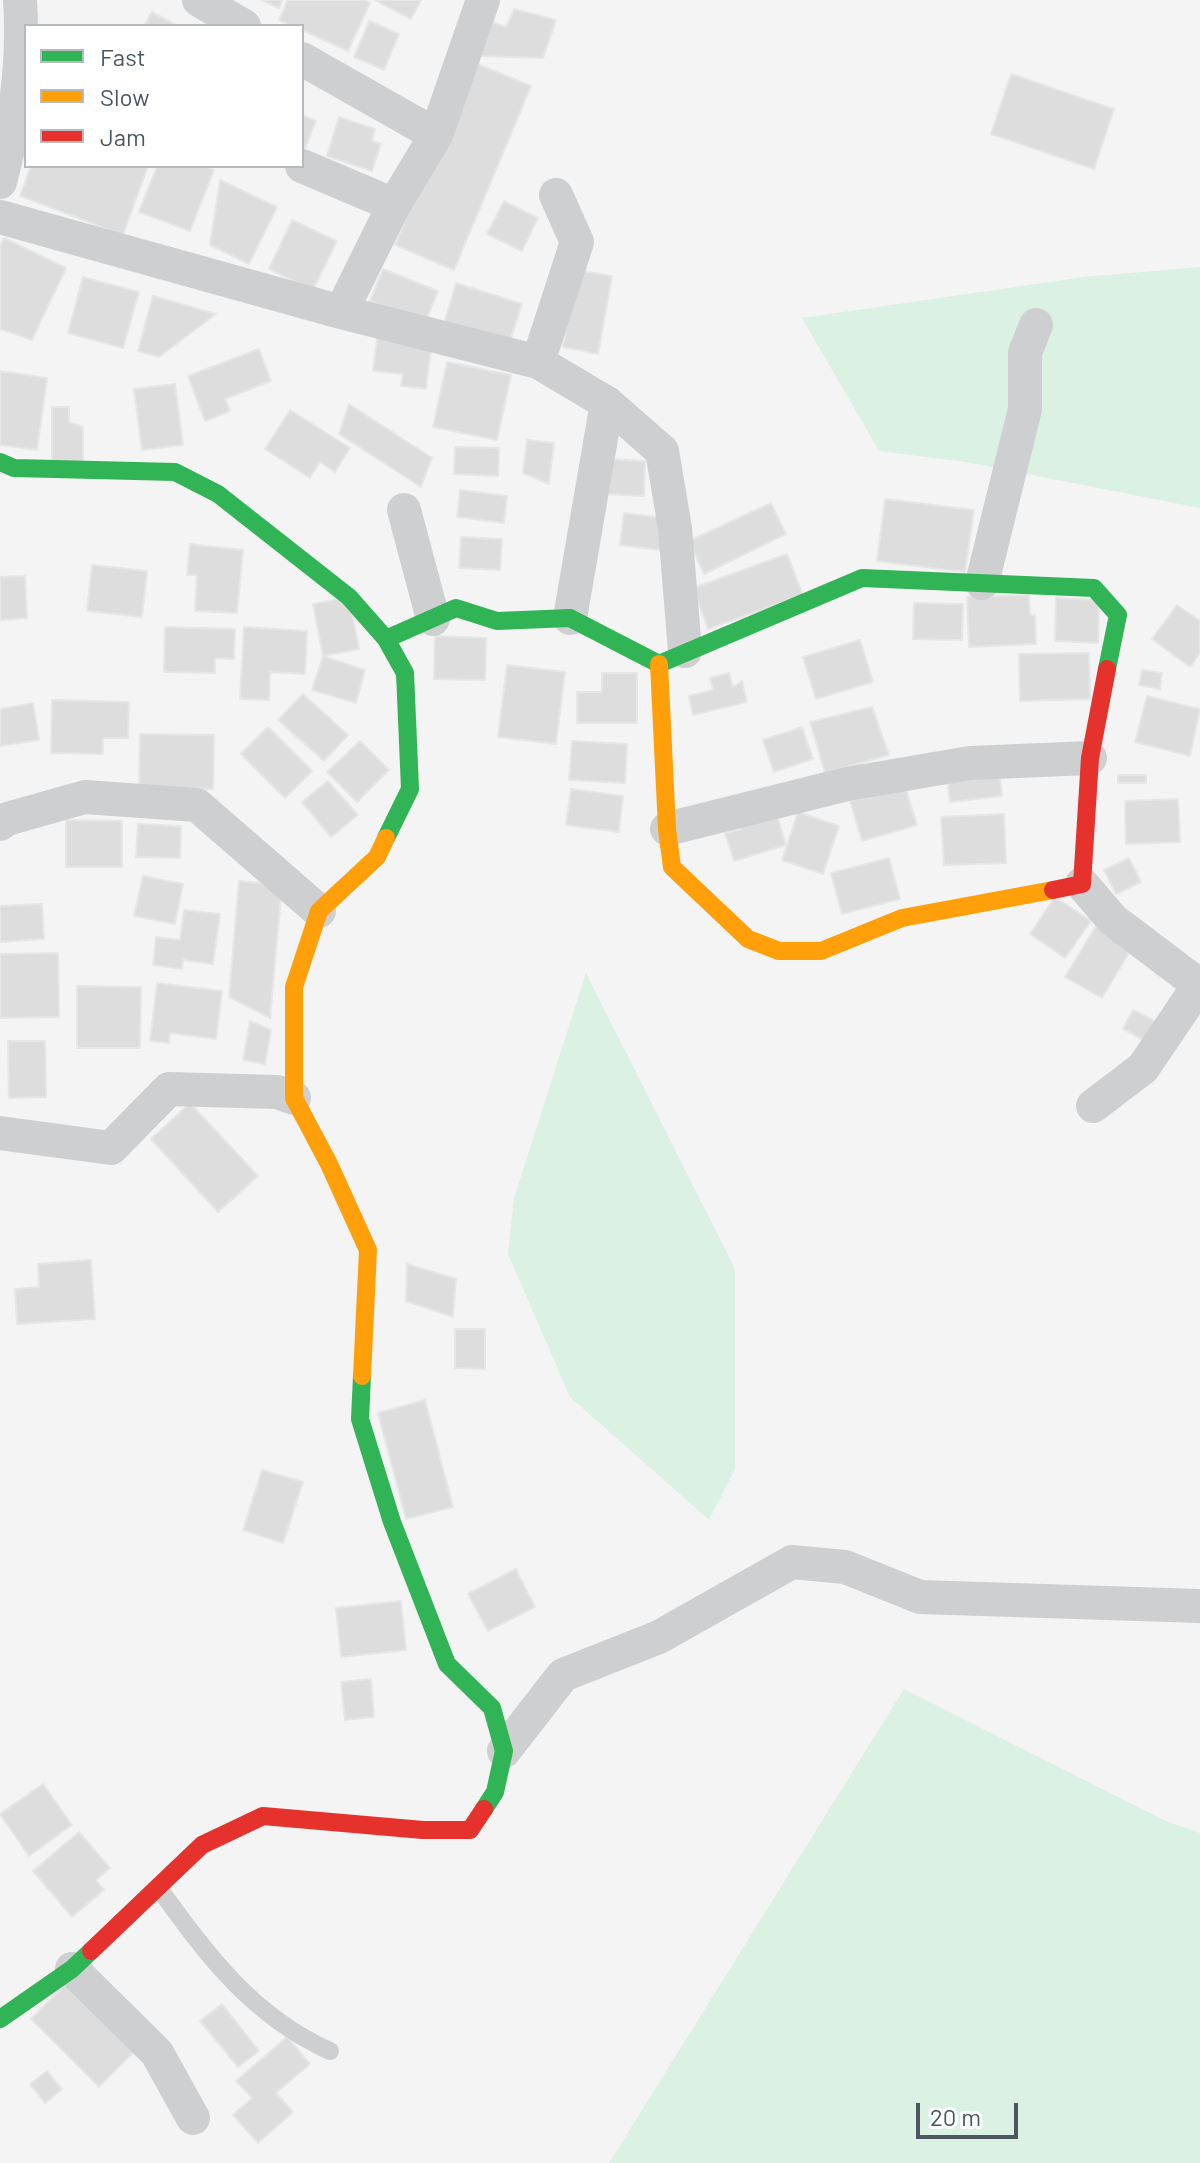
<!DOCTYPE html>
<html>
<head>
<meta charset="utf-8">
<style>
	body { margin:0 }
	#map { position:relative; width:1200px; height:2163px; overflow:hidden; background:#f4f4f4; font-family:Barlow,sans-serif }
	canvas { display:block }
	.legend { position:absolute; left:24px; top:24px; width:280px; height:144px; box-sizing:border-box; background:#fff; border:2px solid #b7bbbf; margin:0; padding:10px 14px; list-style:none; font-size:24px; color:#4b565f }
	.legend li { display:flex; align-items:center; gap:16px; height:40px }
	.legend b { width:40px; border:2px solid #b7bbbf }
	.scale { position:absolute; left:916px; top:2103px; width:102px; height:36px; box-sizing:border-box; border:4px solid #4b565f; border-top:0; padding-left:10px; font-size:24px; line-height:28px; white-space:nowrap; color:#4b565f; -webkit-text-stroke:6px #fff; paint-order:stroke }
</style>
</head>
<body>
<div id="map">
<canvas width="1200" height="2163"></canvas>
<ul class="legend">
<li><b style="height:10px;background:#30b455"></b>Fast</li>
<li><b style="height:10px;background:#ff9f0a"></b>Slow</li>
<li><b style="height:10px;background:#e5322d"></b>Jam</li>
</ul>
<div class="scale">20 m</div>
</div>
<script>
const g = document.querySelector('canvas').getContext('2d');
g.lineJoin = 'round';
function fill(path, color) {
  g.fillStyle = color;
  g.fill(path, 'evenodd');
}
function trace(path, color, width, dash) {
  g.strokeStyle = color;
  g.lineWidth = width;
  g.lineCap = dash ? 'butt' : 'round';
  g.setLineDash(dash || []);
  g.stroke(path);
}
fill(new Path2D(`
	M1200 267V508L966 462 879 451 802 318 1084 277Z
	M586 973 735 1269V1469L709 1520 570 1397 508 1254 514 1198Z
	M904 1689 1166 1821 1200 1833V2163H609Z`), '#dbf1e3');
const building = new Path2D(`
	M261 0H282L279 8Z
	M288 0H365L370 3 348 51 302 30V26H292L279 20Z
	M375 0H421L411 19Z
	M514 9 556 20 543 58 479 56 492 22 506 27Z
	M152 12 178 26H144Z
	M369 21 399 34 384 70 354 57Z
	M470 61 531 86 454 270 395 245Z
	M1011 74 1114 109 1094 169 991 134Z
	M302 115 316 121 302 156Z
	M339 117 375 129 372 141 381 144 372 171 327 156Z
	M31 166H148L123 235 20 196Z
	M157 166H205L214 170 190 231 139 212Z
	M220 180 277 207 249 264 210 245Z
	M504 201 538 218 522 251 487 234Z
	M292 220 337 241 313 290 269 269Z
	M4 238 66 268 32 340 0 329V246Z
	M383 269 438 291 425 323 370 301Z
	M577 270 612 276 598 354 563 347Z
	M83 277 139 292 123 348 68 333Z
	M456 283 522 304 508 347 443 327Z
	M153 296 216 314 159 357 138 351Z
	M378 332 432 339 426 389 401 386 403 374 373 371Z
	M259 349 271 381 225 399 230 411 205 421 188 376Z
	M447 362 511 375 497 440 433 427Z
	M0 371 47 378 37 450 0 445Z
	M175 384 183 445 142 450 134 389Z
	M349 404 432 458 421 487 339 434Z
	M52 407H69V422L83 427V462H52Z
	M290 410 350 448 335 472 320 462 310 478 265 449Z
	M527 440 554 443 549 484 523 473Z
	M455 447 499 448 498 476 454 474Z
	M609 459 645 461 644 496 607 494Z
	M460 490 507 496 504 523 457 517Z
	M885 499 974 510 965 572 877 561Z
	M771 503 786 534 704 574 689 541Z
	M624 513 671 519 667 551 620 545Z
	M461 537 502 539 500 570 459 568Z
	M190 544 243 550 237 613 195 611 197 575H187Z
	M787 554 803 595 708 629 693 588Z
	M92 565 147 571 142 617 87 611Z
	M25 576 27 618 0 620V577Z
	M1029 595 1030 615H1035L1036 644 969 647 967 597Z
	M349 597 359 649 323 656 313 604Z
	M1056 598 1099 600 1098 643 1055 641Z
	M914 603 963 604 962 640 913 639Z
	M1177 605 1200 621V653L1190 667 1152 639Z
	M165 627 235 629 234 659 215 658V673L164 672Z
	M244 627 307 631 305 674 270 672 269 700 240 699Z
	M435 636 486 638 485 680 434 679Z
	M860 640 873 682 816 699 803 657Z
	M1089 653 1090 699 1020 701 1019 654Z
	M323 656 365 670 356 703 312 690Z
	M507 665 565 672 556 744 498 737Z
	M1142 670 1162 673 1160 689 1139 685Z
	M602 673H637V723H577V692H602Z
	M729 673 733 687 742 681 747 702 693 715 689 696 713 690 710 678Z
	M303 694 348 735 324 761 278 720Z
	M1147 696 1200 709 1190 756 1135 742Z
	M52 700 129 702 128 738H103V754L51 753Z
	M33 703 39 740 0 746V709Z
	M872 707 889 755 825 773 810 722Z
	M268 727 312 771 285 798 241 754Z
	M802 727 813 759 774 772 763 740Z
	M140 734 214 735 213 789 139 788Z
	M360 741 389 770 357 802 327 772Z
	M572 741 627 744 625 783 569 780Z
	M999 769 1002 796 950 802 947 775Z
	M1118 775H1146V783H1118Z
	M328 781 358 815 331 837 302 802Z
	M905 786 917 825 862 841 850 801Z
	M571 789 623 796 619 832 566 825Z
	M1178 799 1180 842 1126 844 1125 801Z
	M775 809 786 845 734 861 725 833 741 829 738 820Z
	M798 812 839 826 823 874 782 860Z
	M1004 814 1006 863 944 865 941 817Z
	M66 820 122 821V867H66Z
	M138 824 181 826 180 858 136 857Z
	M889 858 900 899 842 914 831 873Z
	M1129 858 1141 882 1116 894 1104 870Z
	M143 876 183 884 175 924 134 916Z
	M239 881 282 885 270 1018 229 997Z
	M1055 897 1091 921 1065 958 1030 934Z
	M42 904 44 939 0 942V906Z
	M184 910 220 914 213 964 183 960 182 969 153 965 156 937 180 940Z
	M1096 926 1132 948 1102 998 1065 977Z
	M58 953 59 1017 0 1018V954Z
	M157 983 222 991 216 1039 170 1033 169 1043 150 1041Z
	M77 986 141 987 140 1048H77Z
	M1133 1010 1157 1022 1147 1042 1123 1029Z
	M250 1021 271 1030 265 1064 243 1060Z
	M8 1041H45L46 1097 9 1098Z
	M190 1103 258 1176 218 1212 151 1139Z
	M91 1260 95 1319 17 1324 15 1289 39 1287 38 1264Z
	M407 1264 456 1279 453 1317 406 1301Z
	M455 1329H485V1369L455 1368Z
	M425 1400 453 1507 406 1519 378 1413Z
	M262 1470 303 1482 283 1543 243 1530Z
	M516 1569 535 1607 488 1631 468 1594Z
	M401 1601 406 1650 341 1657 336 1608Z
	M371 1679 374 1717 345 1720 341 1682Z
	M43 1784 72 1825 29 1856 0 1814Z
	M79 1832 110 1868 96 1880 104 1890 72 1917 33 1871Z
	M70 1979 138 2048 99 2087 31 2019Z
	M222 2004 259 2051 238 2067 200 2021Z
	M287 2037 310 2064 276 2093 293 2112 258 2143 233 2115 252 2098 236 2081Z
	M47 2071 62 2089 45 2103 30 2084Z`);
fill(building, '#ddddde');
trace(building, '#e5e6e6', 2);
trace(new Path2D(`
	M158 1887C207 1955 252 2016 330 2051`), '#cecfd1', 18);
trace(new Path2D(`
	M199 0 244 26
	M302 59 436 135
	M302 166 394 205
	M0 182C16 122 24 62 20 0
	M0 217 341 312 538 362 607 403 662 451 675 528 685 651
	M341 312 394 205 436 135 483 0
	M538 362 577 242 556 195
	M404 510 433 619
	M982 583 1025 409V353L1036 325
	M570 618 607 403
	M0 824 7 819 85 797 197 805 319 911
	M667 829 847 784 970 763 1090 758
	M1082 884 1113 920 1199 985 1143 1068 1093 1106
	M0 1133 111 1148 169 1089 277 1092 294 1098
	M504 1751 563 1675 659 1637 792 1562 845 1567 920 1597 1200 1606
	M72 1969 157 2053 193 2118`), '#cecfd1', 34);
trace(new Path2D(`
	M0 462 14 468 175 472 218 494 349 597 386 639 405 673 410 789 386 838
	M386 639 456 608 497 621 570 618 659 664 862 578 1094 588 1118 615 1107 669
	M362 1376 360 1419 392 1522 447 1664 492 1708 504 1751 495 1792 484 1809
	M0 2019 72 1969 91 1951`), '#30b455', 18);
trace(new Path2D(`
	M659 664 667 829 672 867 748 939 779 951H821L902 918 1053 890
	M362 1376 368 1250 329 1164 294 1098V987L319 911 377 857 386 838`), '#ff9f0a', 18);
trace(new Path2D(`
	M1053 890 1082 884 1090 758 1107 669
	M91 1951 202 1845 263 1816 423 1830H470L484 1809`), '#e5322d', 18);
</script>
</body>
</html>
